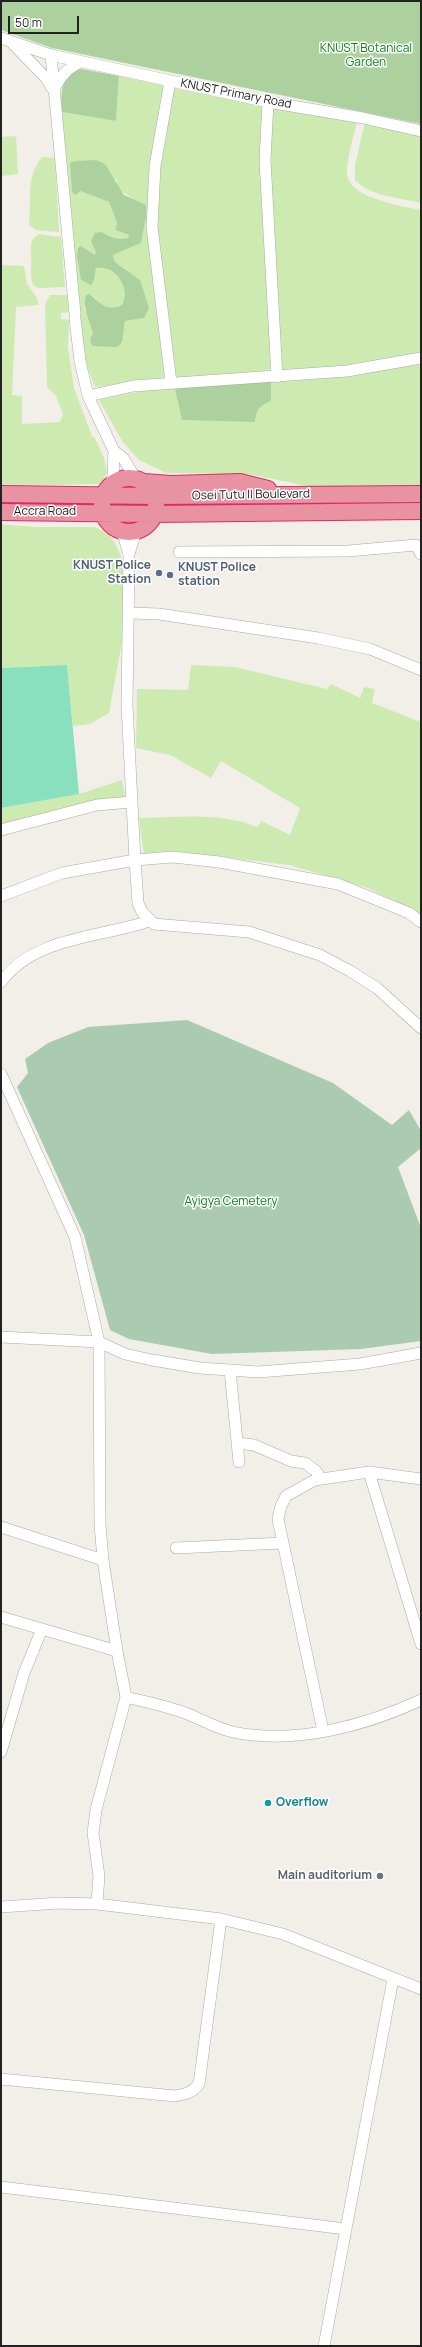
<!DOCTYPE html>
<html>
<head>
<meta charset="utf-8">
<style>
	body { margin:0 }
	#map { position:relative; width:422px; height:2347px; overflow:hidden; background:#f2efe9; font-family:Manrope,sans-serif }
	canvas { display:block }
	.frame { position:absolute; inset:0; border:2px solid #222; pointer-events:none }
	.scale { position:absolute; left:8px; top:16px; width:71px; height:18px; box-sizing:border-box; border:2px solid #222; border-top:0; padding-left:5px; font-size:12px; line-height:14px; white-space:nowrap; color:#222; -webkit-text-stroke:3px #fff; paint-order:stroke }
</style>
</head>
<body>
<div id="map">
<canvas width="422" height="2347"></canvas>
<div class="frame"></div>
<div class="scale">50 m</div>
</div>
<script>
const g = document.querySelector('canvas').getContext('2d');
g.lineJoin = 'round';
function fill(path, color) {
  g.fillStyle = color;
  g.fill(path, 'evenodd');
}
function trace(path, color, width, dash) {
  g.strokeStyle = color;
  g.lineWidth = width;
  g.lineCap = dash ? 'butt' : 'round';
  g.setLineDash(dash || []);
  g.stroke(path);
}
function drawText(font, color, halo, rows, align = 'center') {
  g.font = font + ' Manrope,sans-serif';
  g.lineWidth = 3;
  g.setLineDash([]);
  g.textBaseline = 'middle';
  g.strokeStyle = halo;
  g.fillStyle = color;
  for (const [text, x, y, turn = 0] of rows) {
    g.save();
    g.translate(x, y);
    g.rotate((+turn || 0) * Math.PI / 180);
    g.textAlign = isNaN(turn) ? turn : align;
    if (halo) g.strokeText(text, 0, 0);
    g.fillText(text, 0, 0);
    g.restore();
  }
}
fill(new Path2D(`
	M119 76 164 86 150 174 168 377 95 387 87 366 81 335 62 112 116 121ZM116 179C118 191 124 192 133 199 138 204 142 212 146 217L141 243 113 255 114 261 129 271 144 318 125 321V328L90 338 93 334 88 315 84 309 93 296C104 306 107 311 122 305 131 287 116 266 96 268L94 280 81 246 95 255 97 252 94 248 102 232C111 238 118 240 128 238L129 235 115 230 117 223 109 202 80 191Z
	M172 88 265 106 271 361 270 368 266 371 174 378 156 225 159 163Z
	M272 108 357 122C354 134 346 163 347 174 349 198 402 206 421 210V353L332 367 284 370 282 368 271 169Z
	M365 122 421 136V203C401 198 369 196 355 180V165Z
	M16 136 18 174 1 176V137Z
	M42 157 55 158 59 232 36 230 29 225C32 200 25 178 42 157Z
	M39 234 61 237 65 287 39 288 33 285C30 276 31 271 31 263 33 251 26 242 39 234Z
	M1 265 24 266 27 284 36 296 39 305 16 307 12 395 22 396V424L60 422 63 414 56 396 47 387 45 304 50 295H67L69 312 61 313V319L69 320 68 348 74 388 92 436 95 438 104 458 107 472 101 484 1 486Z
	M421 363V487L308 486 247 474 166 473 139 460 122 441 99 400 174 384 255 422C257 409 258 405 271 401V380Z
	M1 524 34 527H95L108 534 115 543 121 556 124 576 122 642 109 713 90 724 73 726 67 665 1 668Z
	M191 665 235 667 327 689 331 684 360 698 364 687 375 689 372 703 421 722V914L368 888 289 865 207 855H144L139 818C178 817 221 812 258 827L261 821 290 835 300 808 221 761 211 778 170 755 136 748 137 689 188 690Z
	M122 780 125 798 1 826V808L79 794Z`), '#cdebb0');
fill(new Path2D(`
	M1 1H421V124L52 48 1 30Z
	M82 69 119 76 116 121 62 112C60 94 61 72 82 69Z
	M96 160 105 164 124 195 146 205V217L141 243 113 255 114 261 140 280 149 308 144 318 125 321 122 342 117 347 92 346 90 338 93 334C90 320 82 309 86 295L89 294C102 303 105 312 122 305 131 288 116 265 96 268L94 280 91 285 81 280 77 256 78 248 81 246 95 255 96 252 91 241 95 233 102 232C111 238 118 240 128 238L129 235 115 230 117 223 109 202 80 191 76 195 72 192 70 163 76 161Z
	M271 380V401C258 406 257 410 255 422L182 420 174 384Z`), '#add19e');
fill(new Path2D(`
	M187 1020 333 1083 392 1125 409 1110 421 1131V1148L398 1167 421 1228V1341L361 1349 212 1354 129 1339 110 1330 84 1235 17 1087 28 1073 25 1059 48 1043 88 1027Z`), '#aacbaf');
fill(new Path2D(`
	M67 665 79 794 1 808V668Z`), '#88e0be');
const minor = new Path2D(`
	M1 38 51 55 268 102 363 118 421 131
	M13 44 46 78 52 88
	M51 55 75 314
	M170 81 155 166 152 227 171 382
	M54 89C61 76 67 68 81 62
	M268 102 265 160 277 377
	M75 319 80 361 88 396 114 451 123 458 136 479
	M88 396 133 386 347 371 421 358
	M110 486 113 476 114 451
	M118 530 124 537 129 555 127 706 135 860 138 903 142 912 154 924 249 932 320 955 350 971 377 988 421 1028
	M416 545 421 554
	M179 552 348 551 416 545
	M129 554 136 531
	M130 613 159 614 318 638 370 649 421 670
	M1 830 97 805 131 802
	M1 896 62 873 135 860 173 857 219 862 338 884 409 913 421 922
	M1 982C35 936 100 938 149 921
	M1 1074 75 1237 99 1342 100 1524 103 1560 117 1651 126 1697 96 1810 93 1833 99 1876 97 1904
	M1 1337 99 1342 125 1354 152 1360 200 1368 258 1372 360 1364 421 1353
	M230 1370 239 1462
	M237 1443 254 1445 291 1461 305 1463 316 1471 321 1479
	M369 1472 421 1644
	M1 1527 103 1560
	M176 1548 283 1543
	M1 1617 117 1651
	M126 1697C146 1702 166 1706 185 1713 201 1719 216 1728 233 1732 294 1745 365 1726 421 1700
	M323 1731 278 1519 281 1506 286 1496 315 1480 369 1472 421 1479
	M1 1752 24 1673 42 1629
	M1 1907 59 1903 97 1904 221 1919 283 1934 421 1989
	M1 2079 175 2096C186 2094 192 2093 199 2084L221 1919
	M1 2187 346 2229
	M324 2346 393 1979`);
const highway = new Path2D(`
	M102 505a27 27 0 1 1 54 0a27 27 0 1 1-54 0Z
	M144 482 171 484 240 482 268 489
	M1 494 155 496 421 494
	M1 512 155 514 421 511`);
trace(minor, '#a9a9a9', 12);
trace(highway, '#dc2a67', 18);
trace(minor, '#fff', 11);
trace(highway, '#e892a2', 16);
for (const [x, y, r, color] of [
	[159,573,4,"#5c6f8a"],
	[170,575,4,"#5c6f8a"],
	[268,1803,4,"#0f9aa8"],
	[380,1876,4,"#6b7280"]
]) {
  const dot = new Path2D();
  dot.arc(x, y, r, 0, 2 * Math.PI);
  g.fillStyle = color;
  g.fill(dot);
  trace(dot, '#fff', 1.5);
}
drawText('12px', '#0c8416', '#fff', [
	["KNUST Botanical",366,49],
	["Garden",366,63],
	["Ayigya Cemetery",231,1202]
]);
drawText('12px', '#222', '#fff', [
	["KNUST Primary Road",236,94,11],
	["Osei Tutu II Boulevard",251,495,-1],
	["Accra Road",45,512]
]);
drawText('bold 12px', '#4e5e75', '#fff', [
	["KNUST Police",151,566],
	["Station",151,580],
	["KNUST Police",178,568,"left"],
	["station",178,582,"left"]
], 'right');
drawText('bold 12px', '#0d838f', '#fff', [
	["Overflow",276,1803]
], 'left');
drawText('bold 12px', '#5b616d', '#fff', [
	["Main auditorium",372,1876]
], 'right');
</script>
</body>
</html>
